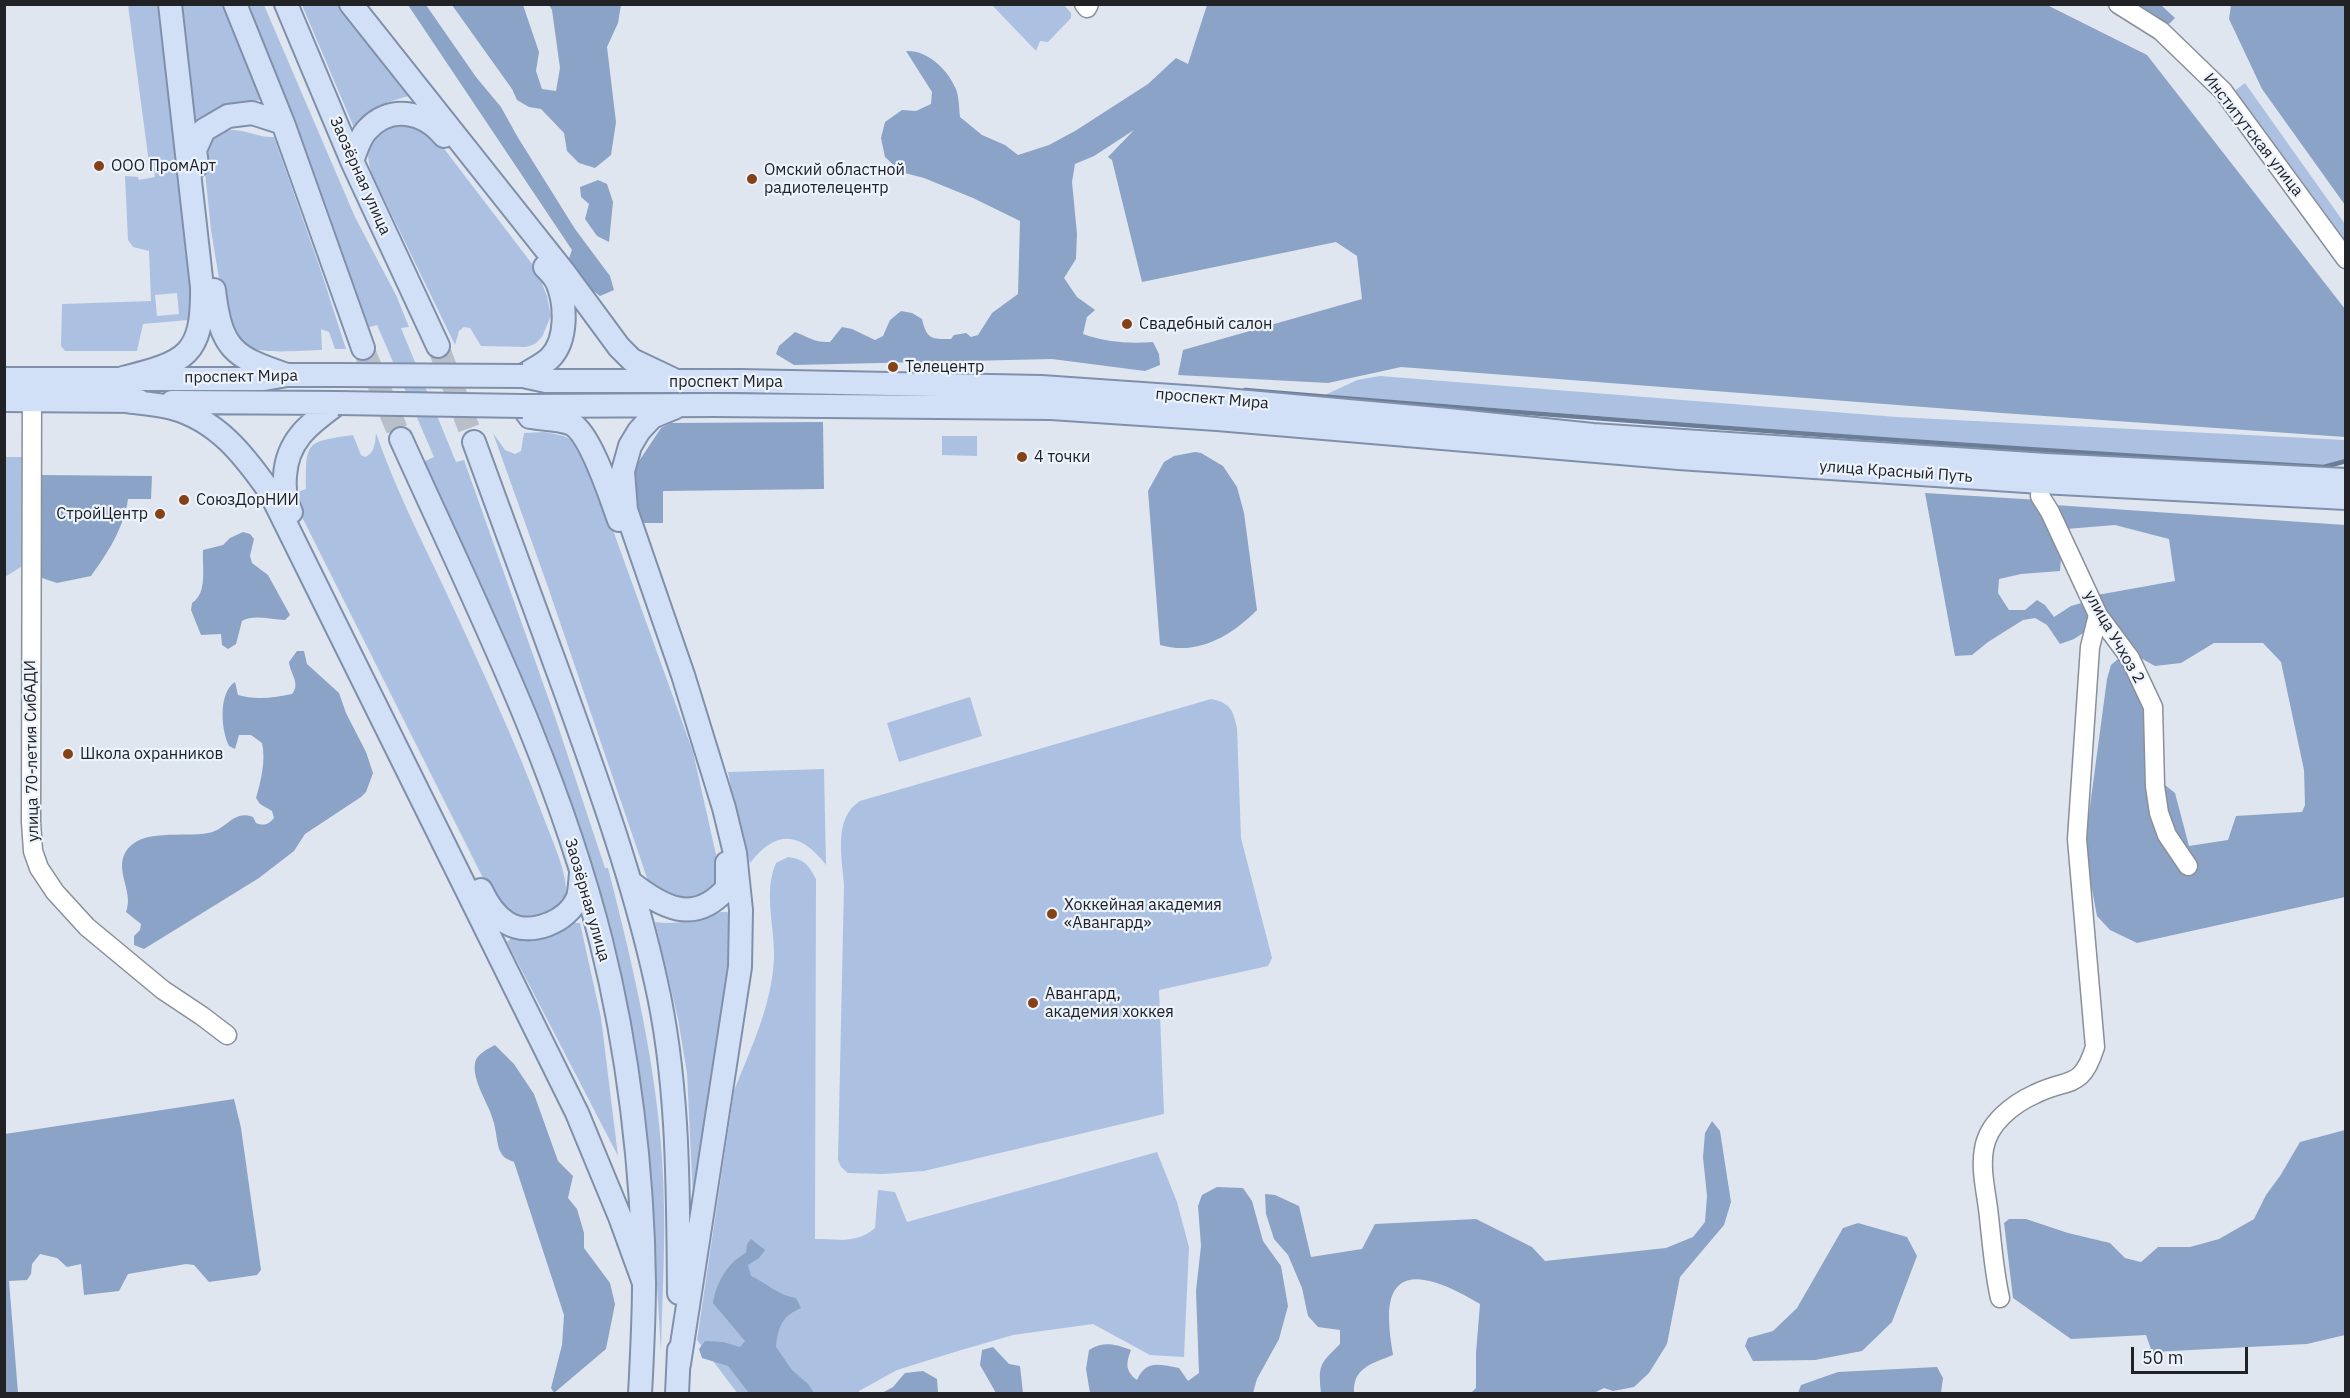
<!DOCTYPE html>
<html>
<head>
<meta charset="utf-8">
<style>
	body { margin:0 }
	#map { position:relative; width:2350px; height:1398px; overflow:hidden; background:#dfe6f0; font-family:"IBM Plex Sans",sans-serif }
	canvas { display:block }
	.frame { position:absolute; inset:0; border:6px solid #202226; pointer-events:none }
	.scale { position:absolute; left:2131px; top:1347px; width:117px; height:27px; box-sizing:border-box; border:3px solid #202226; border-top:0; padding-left:8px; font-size:18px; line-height:21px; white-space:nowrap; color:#202226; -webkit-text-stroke:4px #ecf3fd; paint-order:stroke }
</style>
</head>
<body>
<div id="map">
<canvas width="2350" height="1398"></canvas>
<div class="frame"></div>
<div class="scale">50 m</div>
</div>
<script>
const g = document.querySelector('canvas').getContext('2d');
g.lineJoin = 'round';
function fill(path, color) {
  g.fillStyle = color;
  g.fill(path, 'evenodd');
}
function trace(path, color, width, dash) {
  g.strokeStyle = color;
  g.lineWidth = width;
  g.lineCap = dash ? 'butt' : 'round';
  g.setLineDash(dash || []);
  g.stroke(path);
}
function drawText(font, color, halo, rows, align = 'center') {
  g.font = font + ' "IBM Plex Sans",sans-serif';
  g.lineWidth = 4.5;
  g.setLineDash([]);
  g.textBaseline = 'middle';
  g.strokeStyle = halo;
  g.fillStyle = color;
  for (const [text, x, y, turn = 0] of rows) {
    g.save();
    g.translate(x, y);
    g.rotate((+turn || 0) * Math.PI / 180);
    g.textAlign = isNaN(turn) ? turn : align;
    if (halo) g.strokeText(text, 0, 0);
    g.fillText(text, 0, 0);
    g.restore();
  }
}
fill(new Path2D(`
	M128 5H159L194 307 188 320 143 324 137 351H65L61 346 62 304 151 301 149 251 133 247 128 240 125 176 138 177 139 180 155 177 153 163H149ZM177 293 179 314 157 316 155 295Z
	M178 5H223L263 100C237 102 216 109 193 121Z
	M248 5H264L355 217 396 295 409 327 401 328 456 462 464 460 555 717 605 868H608C636 977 663 1092 664 1206 665 1254 662 1303 661 1352L656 1269 649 1205 578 825 550 743 446 523 423 462 434 457 377 325 366 328 336 251 290 109Z
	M302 5H339L410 96C390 100 363 110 355 130Z
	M992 5H1064L1071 13V18L1048 42 1040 41 1036 51Z
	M2245 83 2345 224V249L2233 92Z
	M404 120 429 129 536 269 547 296 551 316 542 337 535 344 526 347 481 346 470 328 464 327 459 331 455 345 371 172C362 138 375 133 404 120Z
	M232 130C247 130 259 138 274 137L322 274 346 349H335L329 332 321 329 322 350C304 350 261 355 247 346 237 339 230 325 225 315L211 230 204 163 208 141 221 132Z
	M1380 376 1897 417 2345 440V463L2321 467 1872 437 1325 395 1357 380Z
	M545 432 564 436 574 441 600 494 693 752 721 877 714 889 688 898 667 899 648 881 549 590 493 433 505 450 515 454 521 451 524 433Z
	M376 433C395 488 421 539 446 592 481 667 516 743 545 821 552 840 571 881 565 900 560 913 542 917 530 917 512 917 503 909 492 896L301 515 297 492 306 489C306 441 305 442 353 435L361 455 365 457C375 453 375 443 376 433Z
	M942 436H977V456L942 455Z
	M5 457H25L24 565 5 577Z
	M970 697 982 736 899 762 887 723Z
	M1211 699C1230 703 1233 709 1237 728L1241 838 1272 958 1268 966 1159 990 1164 1114 924 1171 883 1174 848 1173 841 1167 838 1160 844 885C842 857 833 818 860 801Z
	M824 769 826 865C801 833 777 828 750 863L737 819 728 772Z
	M788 857C804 859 809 865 816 879L815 1239C838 1239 857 1244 875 1228L878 1190 895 1192 907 1222 1157 1152 1177 1202 1189 1247 1184 1357 1150 1355 1093 1324 1013 1335 958 1351 897 1370 859 1391V1393L738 1394 697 1340 734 1091C751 1048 772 1005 774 958 775 927 763 892 776 863Z
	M721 912H727L730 914 729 973 696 1191 693 1198 687 1073 678 1019 655 922C678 926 698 918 721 912Z
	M573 923H580L601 1018 618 1156 507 942 510 939 555 934Z`), '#acc1e2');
fill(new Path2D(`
	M408 5H426L476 77 501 107 517 136 575 229 610 276 614 290 600 296 578 279 568 261 572 250Z
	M452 5H523L539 52 536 71 542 89 556 91 560 68 552 10 549 5H621L618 23 607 47 616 122 611 155 595 168 579 163 567 151 564 133 541 109 529 107 517 100 512 89Z
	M1207 5H2047L2147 55 2345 309V437L2002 413 1401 367 1328 383 1178 375 1183 350 1362 299 1357 256 1336 242 1142 282 1112 160 1108 157 1134 130 1094 156 1075 164 1072 182 1077 234 1076 259 1064 278 1077 297 1095 310 1087 317 1083 334C1106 342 1129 344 1153 342L1159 354 1160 365 1145 371 1052 359 794 365 776 354 779 346 795 332C808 337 816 343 830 342L842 327 852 329 875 340 883 336 890 320 901 311 912 313 922 319C927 340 932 339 951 339L954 335 966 333 971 337 978 335 992 313 1018 294 1020 221 973 198 924 178 901 172 885 157 881 138 885 122 902 110 916 111 931 104 932 92 906 51C928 50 947 69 956 89 959 97 959 108 960 117L982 135 1005 145 1018 155 1049 145 1075 131 1148 84 1176 58 1188 64Z
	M2131 5H2161L2175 18 2169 24Z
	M2231 5H2345V205L2262 89 2229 19Z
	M598 180 607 184 613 202 609 242 597 236 585 219 589 204 581 197 580 187Z
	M823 422 824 489 663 491V523H635V467L661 428 671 423Z
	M1195 452 1201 453 1223 466 1237 487 1244 513 1257 610C1231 636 1198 656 1160 645L1148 491 1164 462 1174 456Z
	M40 475 152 476 151 499H128C124 528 107 554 91 576L57 583 42 578Z
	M1925 493 2039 500 2061 558 2060 571 2021 574 1999 579 1998 593 2009 610H2025L2037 600 2045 605 2054 617 2071 606 2085 602 2097 624 2074 639 2060 644 2047 625 2035 618 2023 620 1988 642 1972 655 1955 656Z
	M2055 505 2345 525V897L2137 943 2110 930 2097 916 2090 879 2086 836 2107 679 2111 665 2118 659 2129 664C2143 693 2144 725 2155 754 2160 766 2166 772 2165 785L2175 793 2189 846 2228 840 2236 816 2302 812 2305 805 2304 770 2281 662 2263 643H2214L2181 663 2155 666 2128 651 2097 595 2175 581 2169 539 2115 525 2066 529Z
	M243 532 250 534 254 539 250 556 252 563 268 575 290 615 285 620C272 620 254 614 242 621L236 644 228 649 222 645 221 634 201 635 191 610 192 603C208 593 202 567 203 550L223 545 230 538Z
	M297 651H304L307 664 339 693 346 713 366 752 373 773 366 792 361 797 305 834 294 851 259 878 144 949 134 945V936L140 930 141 924 126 912C134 892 115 872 125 853 139 827 184 838 208 833 227 830 233 809 253 817L256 823C264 826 268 825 274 818L272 811 260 804 256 798C261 781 266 760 262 743L251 735H239L235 749 229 746C221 730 218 693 235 682L238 695C254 700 275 698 292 694 301 683 290 674 289 662Z
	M495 1045 514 1064 534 1094 558 1161 573 1176 568 1198 577 1209 584 1233V1248L610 1283 615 1304 606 1349 554 1393 551 1388 562 1345 564 1315 514 1162C507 1159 503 1158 500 1151 497 1146 496 1128 493 1120 488 1102 472 1081 475 1063 476 1054 488 1049 495 1045Z
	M234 1099 241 1128 261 1270 257 1275 209 1282 194 1265 186 1264 128 1274 119 1291 84 1295 81 1264 67 1267 57 1258 40 1254 32 1264 31 1274 27 1280 9 1281 18 1393H5V1134Z
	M1712 1121 1720 1131 1731 1202 1724 1225 1680 1277 1667 1344 1649 1373 1634 1387 1613 1391 1604 1388 1592 1394 1471 1393 1476 1388V1353L1480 1304C1449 1286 1389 1253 1389 1317 1389 1330 1391 1343 1393 1355 1372 1364 1353 1367 1354 1393H1321C1318 1364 1320 1364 1340 1344V1330L1318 1327 1308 1316 1302 1288 1288 1255 1274 1239 1266 1214 1265 1194 1275 1195 1299 1206 1311 1257 1362 1249 1375 1224 1476 1219 1532 1247 1545 1261 1666 1248 1693 1237 1705 1222 1707 1196 1703 1157 1705 1133Z
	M2345 1130V1335L2307 1344 2152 1352 2146 1335 2071 1339 2013 1298 2004 1223 2009 1219H2026L2068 1233 2110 1243 2125 1258 2141 1262 2158 1247H2190L2219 1239 2254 1219 2266 1195 2280 1176 2300 1142Z
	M1217 1187 1243 1188 1252 1201 1263 1241 1281 1266 1288 1306 1279 1339 1257 1379 1253 1393H1090L1086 1369 1089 1350C1104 1341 1115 1344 1131 1350 1126 1363 1125 1371 1137 1380 1147 1359 1159 1365 1179 1368L1188 1381 1199 1373 1196 1291 1201 1246 1198 1206 1202 1195Z
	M1858 1223 1907 1237 1917 1256 1892 1322 1862 1351 1815 1360 1753 1361 1745 1346 1748 1338 1773 1331 1797 1308 1843 1228Z
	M751 1239 765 1250 759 1258 748 1265 751 1276C766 1283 780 1296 796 1298L801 1308C782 1316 778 1327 776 1347L792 1370 808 1384 814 1393H749L728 1366 702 1358 699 1349 705 1341 723 1342 740 1347 745 1341 713 1303C716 1283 728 1262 746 1253L747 1244Z
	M993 1347 1009 1364 1020 1366 1023 1393H996L980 1365 982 1350Z
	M1937 1367 1943 1378 1941 1393H1798L1801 1385 1838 1372Z
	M923 1371 937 1379 938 1393H882L893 1387 905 1373Z`), '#8ba3c6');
trace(new Path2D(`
	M1245 390C1604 420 1964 447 2324 467L2346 461`), '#6b7c96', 4.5);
trace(new Path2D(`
	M438 346 474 442
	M363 348 401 439`), '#b9bfc8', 22, [22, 11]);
const minor = new Path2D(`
	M1084 4 1087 8 1089 4
	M2118 4 2161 31 2223 91 2346 259
	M32 387 31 822 33 851 39 868 55 892 87 927 163 990 202 1016 227 1035
	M2041 482 2040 496 2050 512 2098 615 2130 658 2153 707 2155 786 2159 813 2167 835 2188 866
	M2000 1298C1994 1272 1992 1244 1989 1217 1987 1195 1980 1171 1984 1149 1988 1123 2013 1104 2035 1094 2069 1077 2081 1091 2095 1047L2077 839 2090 647 2098 615`);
const major = new Path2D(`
	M235 4 283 123 363 348
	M286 4 352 161 438 346
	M351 4 563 271 619 347 632 360 672 379
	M352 161C356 151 359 139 366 131 389 104 424 111 444 136
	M197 165 195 150 204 130 228 116 252 113 283 123
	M214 290C221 348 232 357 287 375
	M523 376 546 381H740L1041 387 1215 399 1448 420 1593 435 2046 465 2346 480
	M523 376C531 370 543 365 550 358 568 340 566 303 557 282 554 276 549 271 545 267
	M123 378C186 362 203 356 202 287L170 4
	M4 379H264L287 375H340
	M4 400 139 401
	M126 401C141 403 158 404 172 408 217 420 244 455 270 492L577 1113 620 1217 644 1283
	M172 402 338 403
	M523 406 713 405 1051 408 1217 419 1679 458 2041 482 2346 498
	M676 407 652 417 639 431 630 446 623 471 626 510 683 675 724 808 735 853 741 910 740 967 679 1364
	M525 410 530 417C542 419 561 419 572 424 591 435 611 498 619 520
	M401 439C475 603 557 765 601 941 628 1048 643 1172 644 1283 644 1320 642 1357 640 1394
	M474 442C504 524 534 606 564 688 599 785 634 882 656 982 679 1083 678 1190 679 1293
	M291 512C285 501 284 489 285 476 287 439 311 423 338 403
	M630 882C662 907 694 926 727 888V863
	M481 890C487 903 494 915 507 923 530 937 568 922 578 897 580 890 580 881 581 874
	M677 1394 679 1350`);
trace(minor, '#8a909a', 21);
trace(major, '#8090aa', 26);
trace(minor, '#fff', 18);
trace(major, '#d2e0f7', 22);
const majorBridge = new Path2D(`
	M340 375 523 376
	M338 403 523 406`);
trace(majorBridge, '#8090aa', 26, []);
trace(majorBridge, '#d2e0f7', 22);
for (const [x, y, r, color] of [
	[99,166,6,"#864217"],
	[752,179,6,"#864217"],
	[1127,324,6,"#864217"],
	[893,367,6,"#864217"],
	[1022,457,6,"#864217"],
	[184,500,6,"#864217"],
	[160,514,6,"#864217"],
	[68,754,6,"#864217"],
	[1052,914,6,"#864217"],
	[1033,1003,6,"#864217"]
]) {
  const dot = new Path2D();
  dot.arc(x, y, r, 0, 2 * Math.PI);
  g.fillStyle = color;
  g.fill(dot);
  trace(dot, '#ecf3fd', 2);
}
drawText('16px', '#202226', '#ecf3fd', [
	["Институтская улица",2253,135,52],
	["Заозёрная улица",360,176,66],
	["проспект Мира",241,377,-1],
	["проспект Мира",726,382],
	["проспект Мира",1212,399,5],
	["улица Красный Путь",1896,472,4],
	["улица Учхоз 2",2114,637,60],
	["улица 70-летия СибАДИ",32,751,-91],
	["Заозёрная улица",587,900,74]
]);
drawText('16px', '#202226', '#ecf3fd', [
	["ООО ПромАрт",111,166],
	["Омский областной",764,170],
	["радиотелецентр",764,188],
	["Свадебный салон",1139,324],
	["Телецентр",905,367],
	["4 точки",1034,457],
	["СоюзДорНИИ",196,500],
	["СтройЦентр",148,514,"right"],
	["Школа охранников",80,754],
	["Хоккейная академия",1064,905],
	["«Авангард»",1064,923],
	["Авангард,",1045,994],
	["академия хоккея",1045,1012]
], 'left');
</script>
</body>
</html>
